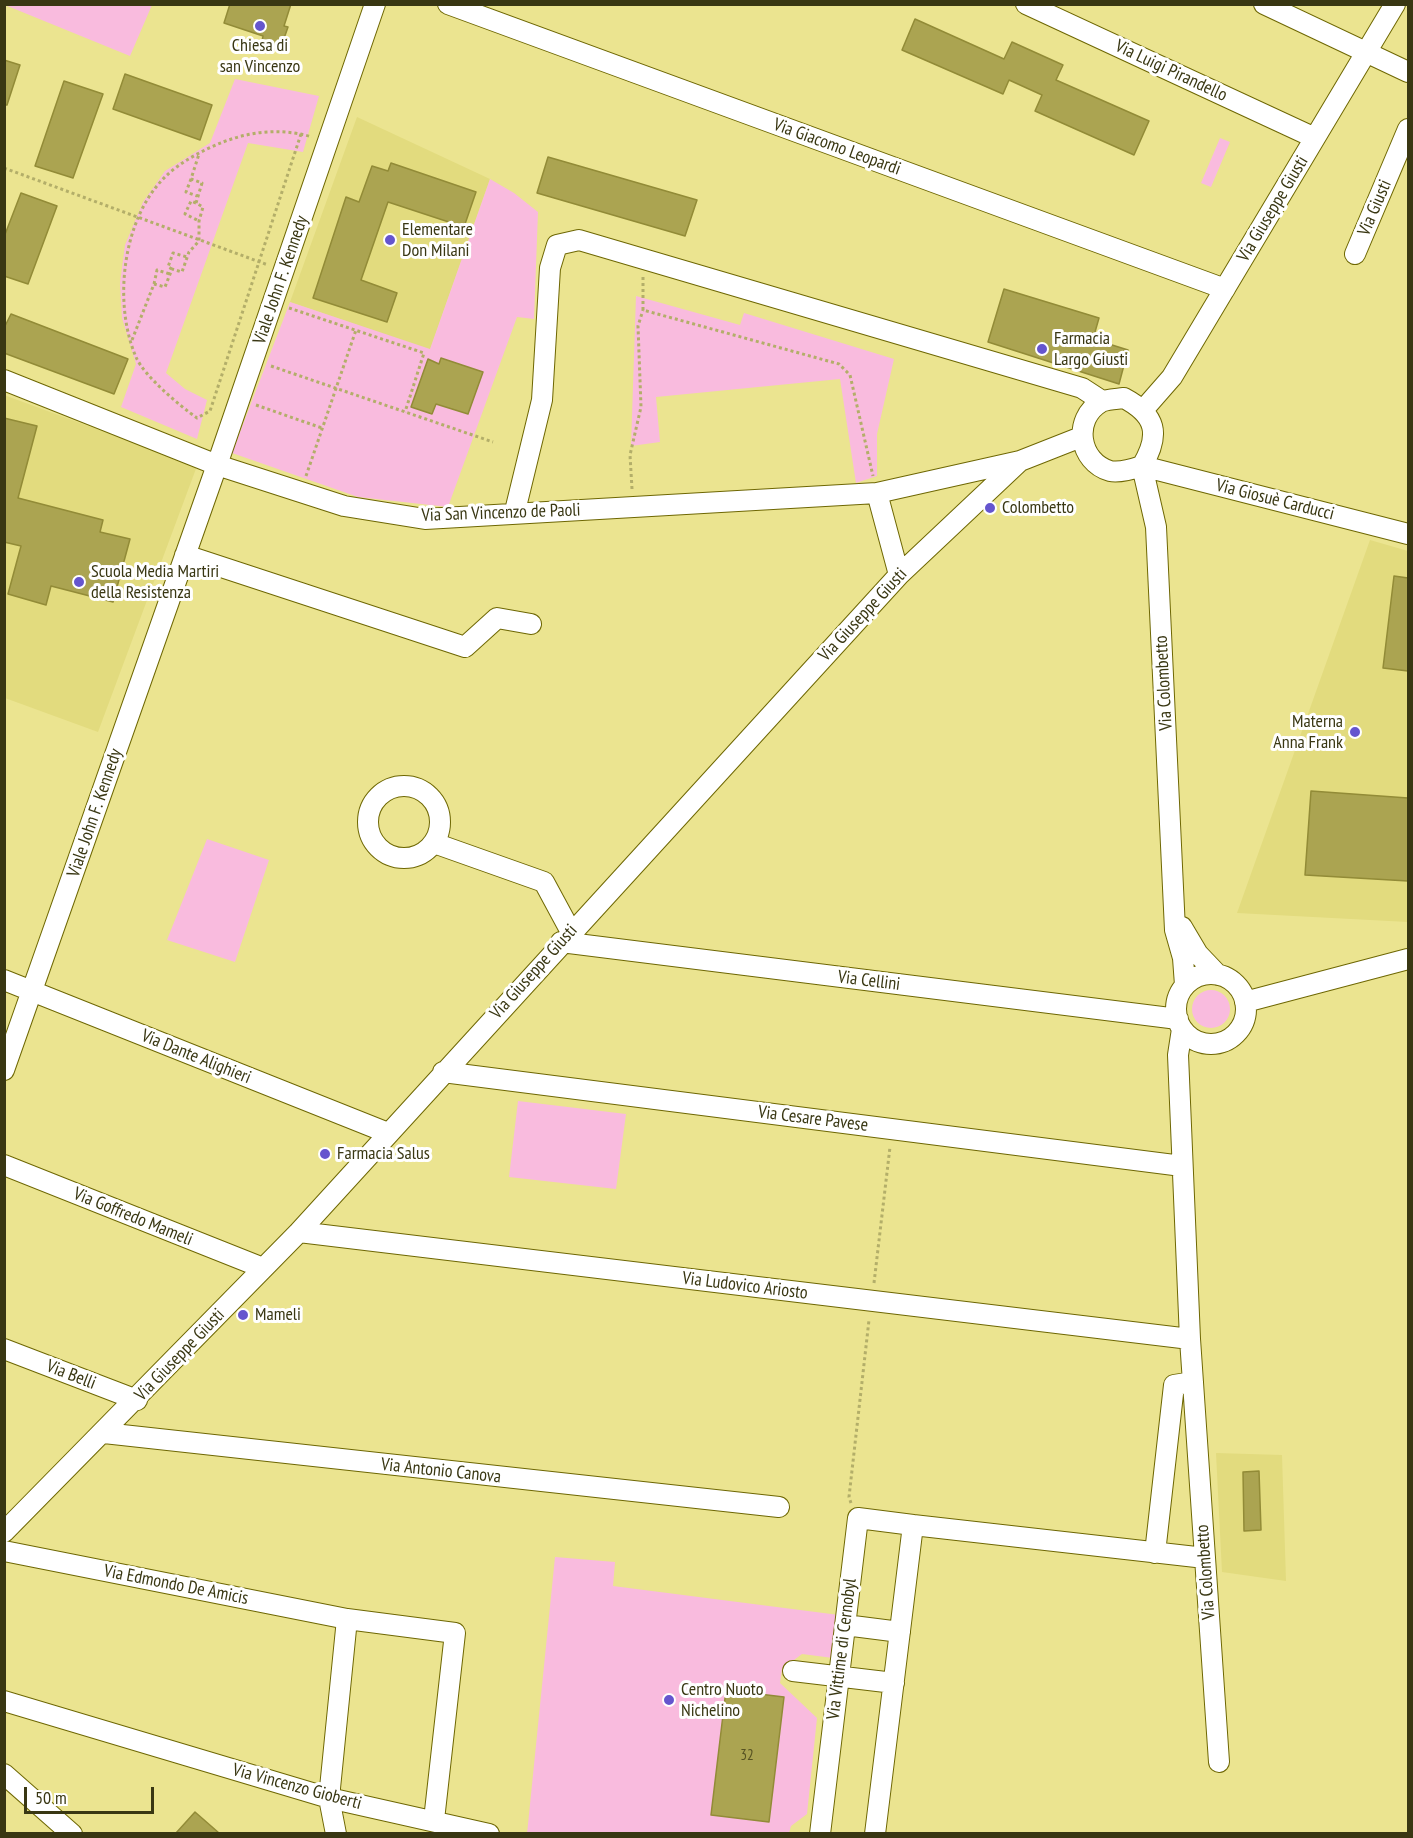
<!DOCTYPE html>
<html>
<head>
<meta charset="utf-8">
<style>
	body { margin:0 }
	#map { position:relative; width:1413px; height:1838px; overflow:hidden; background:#ebe490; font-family:"PT Sans Narrow",sans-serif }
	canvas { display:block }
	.frame { position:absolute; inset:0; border:6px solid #393713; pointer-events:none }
	.scale { position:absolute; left:24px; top:1787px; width:130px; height:27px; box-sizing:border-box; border:3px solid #393713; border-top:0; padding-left:8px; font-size:18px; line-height:21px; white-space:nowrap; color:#393713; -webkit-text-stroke:4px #fff; paint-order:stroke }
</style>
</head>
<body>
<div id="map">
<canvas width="1413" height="1838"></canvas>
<div class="frame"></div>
<div class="scale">50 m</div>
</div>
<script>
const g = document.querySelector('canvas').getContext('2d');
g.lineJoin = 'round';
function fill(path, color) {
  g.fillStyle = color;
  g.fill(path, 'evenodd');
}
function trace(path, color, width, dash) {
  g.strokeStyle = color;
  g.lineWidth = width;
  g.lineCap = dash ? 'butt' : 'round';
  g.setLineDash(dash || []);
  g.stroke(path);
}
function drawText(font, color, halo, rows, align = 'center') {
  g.font = font + ' "PT Sans Narrow",sans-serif';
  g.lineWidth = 6;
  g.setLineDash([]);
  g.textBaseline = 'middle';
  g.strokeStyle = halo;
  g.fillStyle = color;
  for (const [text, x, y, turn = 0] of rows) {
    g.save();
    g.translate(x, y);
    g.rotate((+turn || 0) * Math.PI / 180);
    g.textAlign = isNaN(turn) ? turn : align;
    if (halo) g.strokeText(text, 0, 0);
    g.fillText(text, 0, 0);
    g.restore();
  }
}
fill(new Path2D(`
	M357 117 490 179 430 350 290 302Z
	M4 395 197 466 98 732 5 698Z
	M1370 540 1408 551V922L1237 913Z
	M1216 1453 1282 1455 1286 1581 1222 1572Z`), '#e2db7e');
fill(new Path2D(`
	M5 5H152L130 56Z
	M235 79 319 96 303 152 248 143 166 373 185 389 207 400 197 439 121 407 136 364 122 318 120 283 125 245 143 202 165 171 210 143Z
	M1220 138 1230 142 1211 187 1201 183Z
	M490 179 514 193 538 212 534 319 517 317 448 507 358 497 232 453 290 302 430 349Z
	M636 296 740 325 744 313 894 359 877 434V476L856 483 840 379 656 397 660 442 631 446Z
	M207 839 269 860 235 962 167 940Z
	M1192 1009a19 19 0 1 1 38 0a19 19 0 1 1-38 0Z
	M518 1101 626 1114 616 1189 509 1177Z
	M555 1557 615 1562 613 1586 839 1615 833 1658 802 1654 782 1669 780 1683 817 1718 807 1814 791 1826 789 1833 527 1834Z`), '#f9bbde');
const building = new Path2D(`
	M230 4H291L284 26 288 27 281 47 262 41 263 36 224 23Z
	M915 19 1004 59 1012 42 1063 65 1056 80 1149 121 1134 155 1035 111 1042 95 1009 80 1003 94 902 50Z
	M4 60 20 65 7 105H4Z
	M125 74 212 105 200 140 113 109Z
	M64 81 103 94 73 178 35 166Z
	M548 157 697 200 685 236 537 193Z
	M391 163 476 192 464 227 388 202 361 280 397 293 387 322 313 298 346 197 359 202 372 166 388 171Z
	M21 193 57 206 28 284 4 276V237Z
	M1004 289 1099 318 1093 339 1128 350 1119 384 988 342Z
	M11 314 128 359 114 394 4 353V328Z
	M441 358 483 372 468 414 436 404 432 414 411 407 428 359 439 364Z
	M4 418 37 426 18 498 103 520 100 532 130 539 113 602 51 586 46 605 8 594 21 546 4 542Z
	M1394 576 1408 578V671L1383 668Z
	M1311 791 1408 798V881L1305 875Z
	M1259 1471 1261 1530 1244 1531 1243 1472Z
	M726 1690 784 1697 769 1822 711 1815Z
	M195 1812 219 1833H176Z`);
fill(building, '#aba451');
trace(building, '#928b37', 1.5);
const minor = new Path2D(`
	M448 4 1225 289
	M1026 4 1315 138
	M1264 4 1408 72
	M1355 254 1408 129
	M4 380 217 465 344 506 425 519 877 493 1020 461
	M1124 398C1156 415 1161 434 1142 466 1133 469 1120 473 1110 471 1079 462 1072 419 1101 402 1107 399 1117 399 1124 398Z
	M1144 409 1172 377 1395 4
	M1142 466 1156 527 1175 930 1183 958 1185 985
	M1142 466 1408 534
	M877 493 899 575
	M515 511 542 400 550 268 557 245 579 240 1082 388 1102 401
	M185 555 465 647 497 618 531 624
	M368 822a36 36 0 1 1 72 0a36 36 0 1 1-72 0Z
	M434 843 544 882 571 932
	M1182 927 1198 954 1218 975
	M561 942 1178 1019
	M1176 1009a35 35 0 1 1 70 0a35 35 0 1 1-70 0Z
	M4 980 388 1133
	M1245 1002 1408 959
	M1182 1029 1178 1055 1190 1339 1219 1762
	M4 1070 217 465 375 4
	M443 1072 1182 1166
	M4 1165 263 1268
	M299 1232 1190 1339
	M4 1349 137 1400
	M104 1433 779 1507
	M913 1525 1205 1558
	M4 1532 299 1232 899 575 1020 461 1081 437
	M4 1551 347 1619 455 1633 434 1820
	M1155 1553 1174 1385 1193 1382
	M845 1625 900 1632
	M793 1671 894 1683
	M4 1701 329 1798 489 1834
	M4 1774 72 1834
	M336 1834 329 1798 347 1619
	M820 1834 858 1518 913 1525 875 1834`);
trace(minor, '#6e6703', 22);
trace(new Path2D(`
	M301 134 210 411 197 418C180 406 144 376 136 357 113 304 122 219 165 177 180 162 203 150 223 142 252 131 282 128 312 137
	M4 168 268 265
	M191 179 186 192 197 196
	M196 203 191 201 185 214 199 221
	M172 269 168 267 173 253 187 257
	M643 277V310L839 364 850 375 873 476
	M154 284 157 270 170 274
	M289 308 424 353 405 412
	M132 340 154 284 165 287 172 269 182 272 189 252 199 241V221L203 207 196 203 202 183 191 179 199 154
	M271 366 493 442
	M256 405 322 428
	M306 476 356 330
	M632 489 630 455 641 407 638 326 643 310
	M874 1283 890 1147
	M851 1503 849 1497 869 1320`), '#b3ae69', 3, [3, 3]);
trace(minor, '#fff', 20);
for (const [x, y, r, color] of [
	[260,26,6,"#6555ce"],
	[390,240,6,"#6555ce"],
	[1042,349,6,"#6555ce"],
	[990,508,6,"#6555ce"],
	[79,582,6,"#6555ce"],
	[1355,732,6,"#6555ce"],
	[325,1154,6,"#6555ce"],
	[243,1315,6,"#6555ce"],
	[669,1700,6,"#6555ce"]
]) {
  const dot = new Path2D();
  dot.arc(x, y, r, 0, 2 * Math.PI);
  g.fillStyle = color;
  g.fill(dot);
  trace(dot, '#fff', 2);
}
drawText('15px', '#565222', null, [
	["32",747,1756]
]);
drawText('18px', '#393713', '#fff', [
	["Chiesa di",260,46,"center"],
	["san Vincenzo",260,67,"center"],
	["Elementare",402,230],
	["Don Milani",402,251],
	["Farmacia",1054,339],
	["Largo Giusti",1054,360],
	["Colombetto",1002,508],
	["Scuola Media Martiri",91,572],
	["della Resistenza",91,593],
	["Materna",1343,722,"right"],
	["Anna Frank",1343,743,"right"],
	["Farmacia Salus",337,1154],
	["Mameli",255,1315],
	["Centro Nuoto",681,1690],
	["Nichelino",681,1711]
], 'left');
drawText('18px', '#393713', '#fff', [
	["Via Luigi Pirandello",1171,71,25],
	["Via Giacomo Leopardi",837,147,20],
	["Via Giusti",1375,208,-67],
	["Via Giuseppe Giusti",1273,209,-59],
	["Viale John F. Kennedy",281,280,-71],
	["Via Giosuè Carducci",1275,500,14],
	["Via San Vincenzo de Paoli",501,513,-2],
	["Via Giuseppe Giusti",863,615,-47],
	["Via Colombetto",1164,683,-93],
	["Viale John F. Kennedy",95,813,-71],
	["Via Giuseppe Giusti",534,972,-48],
	["Via Cellini",869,981,7],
	["Via Dante Alighieri",196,1057,22],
	["Via Cesare Pavese",813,1119,7],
	["Via Goffredo Mameli",133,1217,22],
	["Via Ludovico Ariosto",745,1286,7],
	["Via Giuseppe Giusti",180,1355,-46],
	["Via Belli",71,1375,21],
	["Via Antonio Canova",441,1471,6],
	["Via Colombetto",1206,1572,-94],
	["Via Edmondo De Amicis",176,1585,11],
	["Via Vittime di Cernobyl",842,1649,-83],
	["Via Vincenzo Gioberti",297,1787,15]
]);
</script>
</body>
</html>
